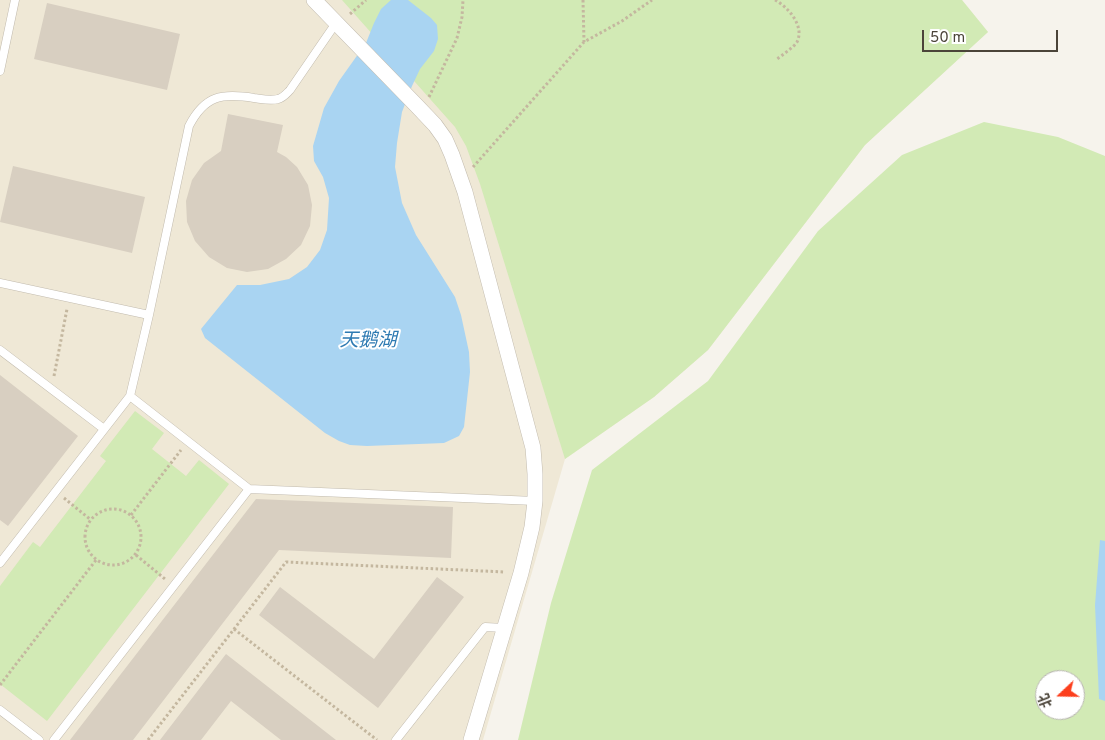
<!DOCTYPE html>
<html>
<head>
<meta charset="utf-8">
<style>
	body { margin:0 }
	#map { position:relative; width:1105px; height:740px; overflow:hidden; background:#f6f3ec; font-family:Overpass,"Noto Sans SC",sans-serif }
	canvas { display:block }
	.north { position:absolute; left:1035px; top:670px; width:50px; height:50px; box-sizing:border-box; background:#fff; border:1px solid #b7b4b0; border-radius:50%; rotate:249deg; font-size:14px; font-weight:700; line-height:20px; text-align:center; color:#4b4439 }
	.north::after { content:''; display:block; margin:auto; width:18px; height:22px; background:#fc3f1d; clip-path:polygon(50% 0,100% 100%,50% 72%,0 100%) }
	.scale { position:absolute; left:922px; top:30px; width:136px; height:22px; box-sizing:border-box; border:2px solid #4b4439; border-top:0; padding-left:6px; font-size:15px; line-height:18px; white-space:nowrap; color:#4b4439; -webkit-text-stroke:4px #fff; paint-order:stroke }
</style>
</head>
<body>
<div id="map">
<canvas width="1105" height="740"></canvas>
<div class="north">北</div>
<div class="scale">50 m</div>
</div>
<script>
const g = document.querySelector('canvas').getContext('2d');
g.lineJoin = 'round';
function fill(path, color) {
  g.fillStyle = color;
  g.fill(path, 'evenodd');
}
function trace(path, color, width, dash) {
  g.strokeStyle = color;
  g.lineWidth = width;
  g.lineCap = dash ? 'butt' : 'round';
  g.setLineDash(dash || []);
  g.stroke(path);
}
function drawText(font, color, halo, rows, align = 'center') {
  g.font = font + ' Overpass,"Noto Sans SC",sans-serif';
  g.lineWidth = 4;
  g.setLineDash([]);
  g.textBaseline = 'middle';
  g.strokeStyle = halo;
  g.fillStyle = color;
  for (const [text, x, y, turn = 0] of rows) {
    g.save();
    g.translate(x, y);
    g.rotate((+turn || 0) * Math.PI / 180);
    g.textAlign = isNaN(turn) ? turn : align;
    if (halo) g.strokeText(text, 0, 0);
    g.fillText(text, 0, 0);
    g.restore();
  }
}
fill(new Path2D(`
	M0 0H962L988 32 865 145 708 350 654 397 565 459 483 740H0Z`), '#efe8d6');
fill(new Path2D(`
	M342 0H962L988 32 865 145 708 350 654 397 565 459 480 184 466 146 455 127Z
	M984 122 1058 137 1105 156V740H518L551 603 592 470 708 381 818 231 902 155ZM1045 680H1075V710H1045Z
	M135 411 164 433 152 449 186 476 199 460 229 484 47 721 0 684V586L33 542 40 547 106 461 100 456Z`), '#d2eab5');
fill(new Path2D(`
	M391 0H408L431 18 437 25 438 39 434 51 420 69 412 86 402 112 397 143 395 167 402 203 416 235 455 297 461 315 469 352 470 372 464 427 459 436 444 443 367 446 350 445 339 441 325 433 205 338 201 329 237 285H260L289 279 307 267 320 250 327 230 329 198 323 177 314 161 313 146 324 108 339 81 366 43 374 23 381 9Z
	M1100 540 1105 541V701L1099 699 1095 605Z`), '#a9d4f2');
fill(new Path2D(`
	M47 3 180 34 167 90 34 59Z
	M228 114 283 125 277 152 286 157 297 167 308 185 312 205 310 226 301 245 286 259 268 269 247 272 227 268 209 257 195 241 187 222 186 201 192 180 204 163 221 151Z
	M13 166 145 197 132 253 0 222Z
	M0 375 78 436 8 526 0 520Z
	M256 499 453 507 451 558 279 550 133 740H70Z
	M437 577 464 597 378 708 259 615 280 587 374 659Z
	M226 654 336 740H281L231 701 201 740H160Z`), '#d8cfc1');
const service = new Path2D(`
	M0 71 15 0
	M0 283 149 315
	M0 350 104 429
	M130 396 249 489 535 501
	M0 563 130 396 149 315 189 126C205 95 222 93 254 98 262 99 270 101 278 99 283 98 286 94 290 90L336 23
	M0 710 39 740
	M54 740 249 489
	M396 740 485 627 504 628`);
const minor = new Path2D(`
	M314 0 417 106 435 125 445 139 452 155 465 192 533 448 535 474V501L532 527 521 573 471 740`);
trace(service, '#c2bbae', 9);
trace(minor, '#c2bbae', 16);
trace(new Path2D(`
	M583 0 584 42
	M775 0C788 7 805 26 797 42 793 48 782 55 776 60
	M350 14 366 0
	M429 97 457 38 462 17 463 0
	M473 167 584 42 622 21 652 0
	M54 376 67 309
	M64 498 91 520
	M85 537a28 28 0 1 1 56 0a28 28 0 1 1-56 0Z
	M131 515 181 450
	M136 555 165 579
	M234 629 377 740
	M0 685 96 560
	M148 740 286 562 505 572`), '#c4b79f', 3, [2.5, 2.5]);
trace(service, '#fff', 8);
trace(minor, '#fff', 15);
drawText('italic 19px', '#2e7ab2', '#fff', [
	["天鹅湖",368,342]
]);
</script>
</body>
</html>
